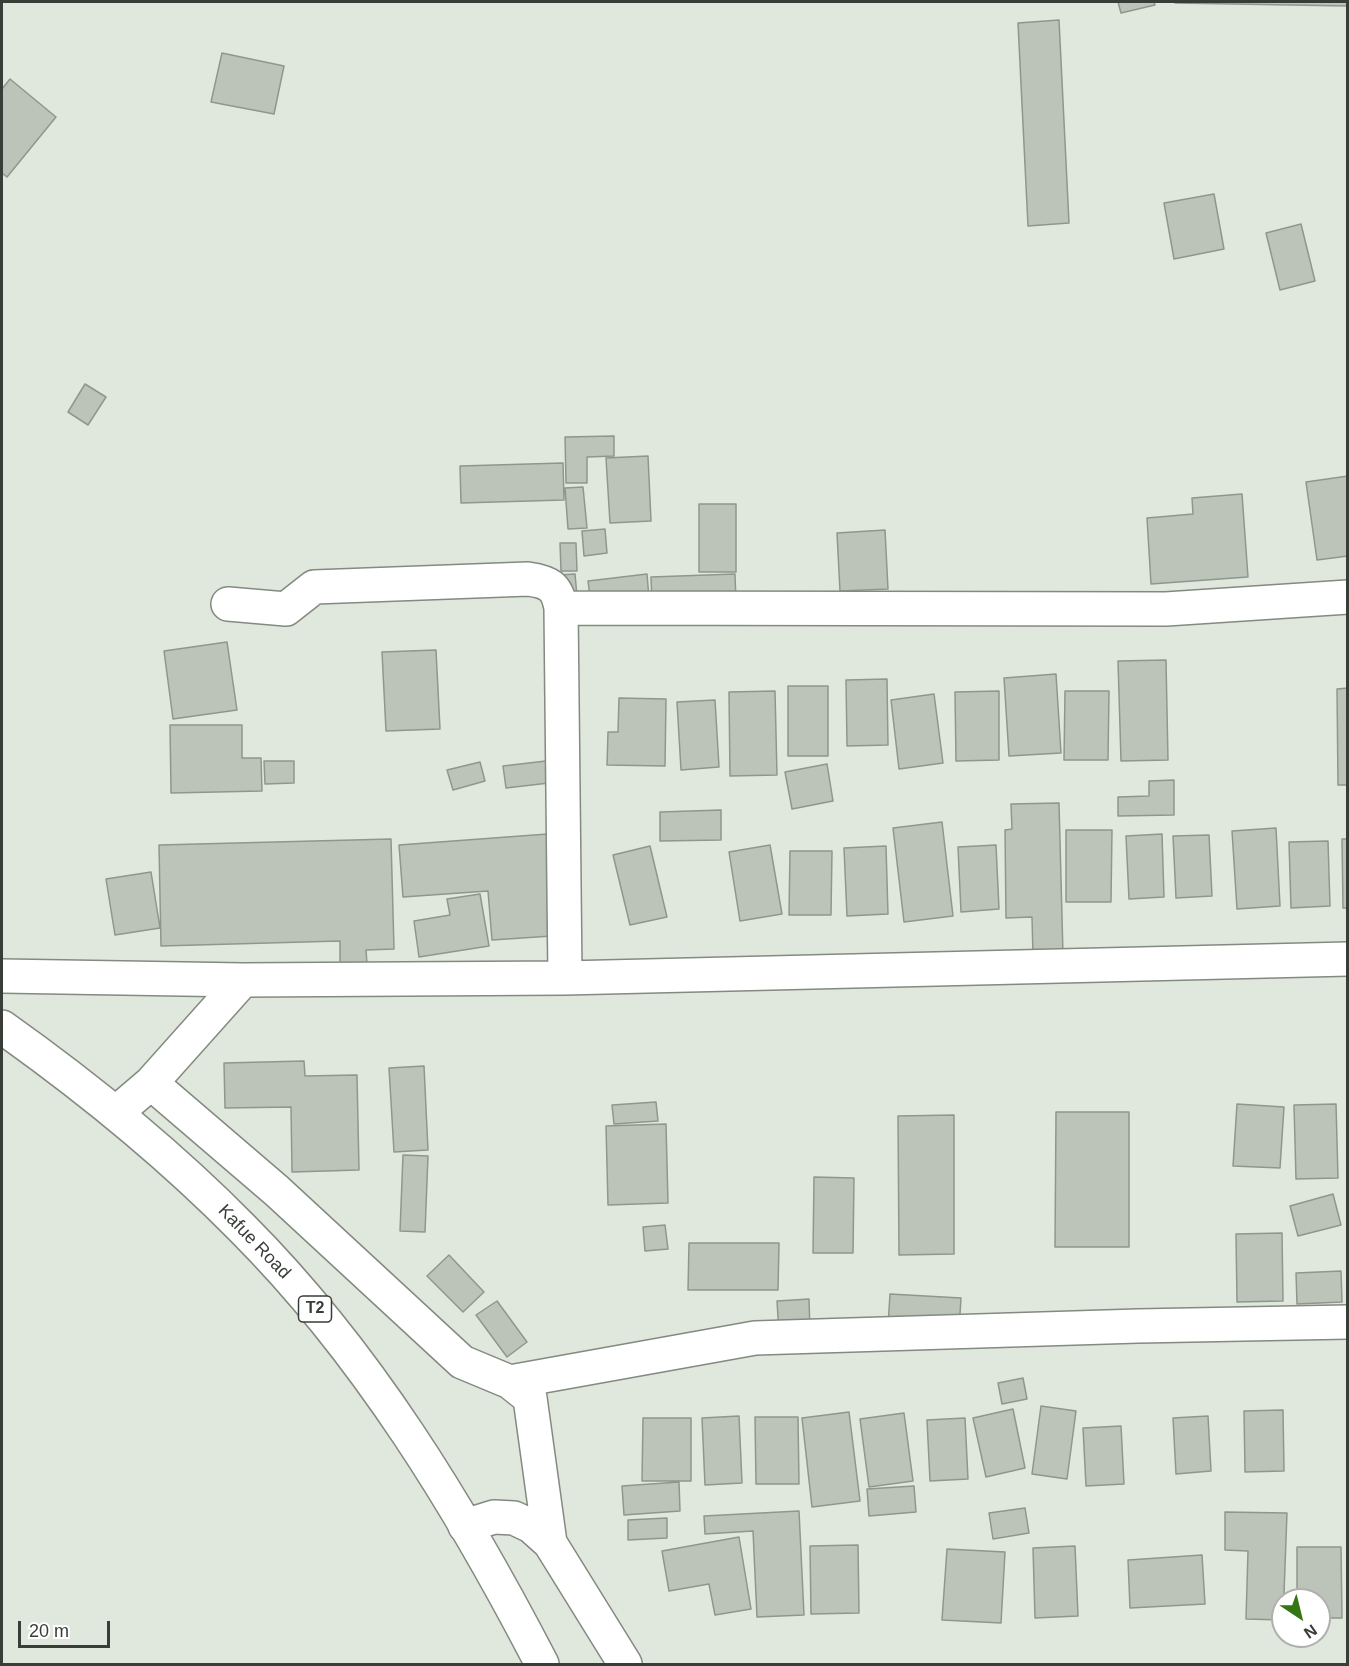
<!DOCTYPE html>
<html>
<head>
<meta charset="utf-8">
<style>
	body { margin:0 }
	#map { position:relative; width:1349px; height:1666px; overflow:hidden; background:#e0e8dd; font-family:Arial,sans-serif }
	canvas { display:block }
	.frame { position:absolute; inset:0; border:3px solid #393d38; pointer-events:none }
	.north { position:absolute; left:1271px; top:1588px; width:60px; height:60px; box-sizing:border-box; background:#fff; border:2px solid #b0b1af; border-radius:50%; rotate:145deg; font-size:16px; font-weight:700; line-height:24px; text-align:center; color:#393d38 }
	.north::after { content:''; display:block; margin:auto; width:21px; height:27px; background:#357614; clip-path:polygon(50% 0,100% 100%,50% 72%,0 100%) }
	.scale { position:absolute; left:18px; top:1621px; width:92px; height:27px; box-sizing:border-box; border:3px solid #393d38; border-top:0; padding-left:8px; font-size:18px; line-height:21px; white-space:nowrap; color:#393d38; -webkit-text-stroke:4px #fff; paint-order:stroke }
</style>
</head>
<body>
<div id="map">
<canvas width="1349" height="1666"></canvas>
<div class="frame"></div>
<div class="north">N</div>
<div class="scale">20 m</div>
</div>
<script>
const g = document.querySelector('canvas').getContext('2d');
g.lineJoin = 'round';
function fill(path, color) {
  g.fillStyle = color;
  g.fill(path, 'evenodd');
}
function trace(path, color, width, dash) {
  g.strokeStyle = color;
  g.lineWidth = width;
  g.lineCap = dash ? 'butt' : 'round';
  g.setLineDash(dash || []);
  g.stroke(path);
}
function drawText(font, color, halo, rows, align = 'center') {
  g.font = font + ' Arial,sans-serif';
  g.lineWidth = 4.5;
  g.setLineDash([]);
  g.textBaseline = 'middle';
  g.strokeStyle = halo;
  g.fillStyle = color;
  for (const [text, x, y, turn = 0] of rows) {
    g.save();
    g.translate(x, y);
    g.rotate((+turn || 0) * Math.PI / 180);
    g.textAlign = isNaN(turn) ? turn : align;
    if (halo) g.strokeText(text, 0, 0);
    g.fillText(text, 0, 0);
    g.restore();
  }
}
const building = new Path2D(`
	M1118 2H1154L1155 5 1121 13Z
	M1175 2H1348V6L1175 3Z
	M1059 20 1069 223 1028 226 1018 23Z
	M222 53 284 66 274 114 211 102Z
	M10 79 56 117 7 177 2 173V89Z
	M1214 194 1224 249 1174 259 1164 203Z
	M1301 224 1315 281 1280 290 1266 233Z
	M85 384 106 397 88 425 68 412Z
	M614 436V456L587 457V483H566L565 437Z
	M648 456 651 521 610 523 606 458Z
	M563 463 564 500 461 503 460 466Z
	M1348 476V556L1317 560 1306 482Z
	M583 487 587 528 568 529 565 488Z
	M1242 494 1248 577 1151 584 1147 518 1193 514 1192 498Z
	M699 504H736V572H699Z
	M605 529 607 553 584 556 582 531Z
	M885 530 888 589 840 591 837 533Z
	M560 543H576L577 571H561Z
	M575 574 577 596 559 575Z
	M647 574 649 598 591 605 588 581Z
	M735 574 736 602 652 604 651 577Z
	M227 642 237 710 173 719 164 651Z
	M436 650 440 729 386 731 382 652Z
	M1166 660 1168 760 1121 761 1118 661Z
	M1056 674 1061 753 1009 756 1004 678Z
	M887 679 888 745 847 746 846 680Z
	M788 686H828V756H788Z
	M1348 688V785H1338L1337 689Z
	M775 691 777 775 730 776 729 692Z
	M999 691V760L956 761 955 692Z
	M1065 691H1109L1108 760H1064Z
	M934 694 943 763 899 769 891 700Z
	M619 698 666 699 665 766 607 765 608 732H618Z
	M715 700 719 767 681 770 677 702Z
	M170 725H242V758H261L262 791 171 793Z
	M563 759 566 781 506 788 503 766Z
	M264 761H294V783L265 784Z
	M480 762 485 781 453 790 447 770Z
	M827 764 833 801 792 809 785 772Z
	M1174 780V815L1118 816V797L1149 796V781Z
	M1059 803 1063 955 1033 956 1032 917 1006 918 1005 830 1012 829 1011 804Z
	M721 810V840L660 841V812Z
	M942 822 953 916 904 922 893 828Z
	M1276 828 1280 906 1237 909 1232 831Z
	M1066 830H1112L1111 902H1066Z
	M561 833 567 935 492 940 488 891 403 897 399 845Z
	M1162 834 1164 897 1129 899 1126 836Z
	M1209 835 1212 896 1176 898 1173 836Z
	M391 839 394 949 366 950 367 964 340 965V941L161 946 159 845Z
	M1342 839H1348V908H1343Z
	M1328 841 1330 906 1291 908 1289 842Z
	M770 845 782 914 740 921 729 852Z
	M996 845 999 909 961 912 958 847Z
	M650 846 667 917 630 925 613 855Z
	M886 846 888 914 847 916 844 848Z
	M790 851H832L831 915H789Z
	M151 872 160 928 115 935 106 879Z
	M480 894 489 946 419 957 414 921 450 915 447 899Z
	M304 1061 305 1076 357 1075 359 1170 292 1172 291 1107 225 1108 224 1063Z
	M424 1066 428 1150 394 1152 389 1068Z
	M656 1102 658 1121 614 1124 612 1105Z
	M1237 1104 1284 1107 1280 1168 1233 1166Z
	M1336 1104 1338 1178 1296 1179 1294 1105Z
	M1056 1112H1129V1247H1055Z
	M954 1115V1254L899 1255 898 1116Z
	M666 1124 668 1203 608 1205 606 1126Z
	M403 1155 428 1156 425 1232 400 1231Z
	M814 1177 854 1178 853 1253H813Z
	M1333 1194 1341 1225 1298 1236 1290 1206Z
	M665 1225 668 1249 645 1251 643 1227Z
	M1282 1233 1283 1301 1237 1302 1236 1234Z
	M689 1243H779L778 1290H688Z
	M449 1255 484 1292 463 1312 427 1276Z
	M1341 1271 1342 1302 1297 1304 1296 1273Z
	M890 1294 961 1298 959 1330 888 1326Z
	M809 1299 810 1333 779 1334 777 1301Z
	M497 1301 527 1342 507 1357 476 1315Z
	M1023 1378 1027 1399 1002 1404 998 1383Z
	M1041 1406 1076 1411 1067 1479 1032 1474Z
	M1013 1409 1025 1468 986 1477 973 1418Z
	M1283 1410 1284 1471 1245 1472 1244 1411Z
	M849 1412 860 1501 812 1507 802 1418Z
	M904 1413 913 1481 869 1487 860 1419Z
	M739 1416 742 1483 705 1485 702 1418Z
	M1208 1416 1211 1471 1176 1474 1173 1418Z
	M755 1417H798L799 1484H756Z
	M643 1418H691V1481H642Z
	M965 1418 968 1479 930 1481 927 1420Z
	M1121 1426 1124 1484 1086 1486 1083 1428Z
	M679 1482 680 1511 624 1515 622 1486Z
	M914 1486 916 1512 869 1516 867 1489Z
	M1025 1508 1029 1533 993 1539 989 1513Z
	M799 1511 804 1615 757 1617 753 1531 705 1534 704 1516Z
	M1225 1512 1287 1513 1283 1620 1246 1619 1248 1551 1225 1550Z
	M667 1518V1538L628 1540V1520Z
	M739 1537 751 1609 715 1615 709 1584 669 1591 662 1551Z
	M858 1545 859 1613 811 1614 810 1546Z
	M1075 1546 1078 1616 1035 1618 1033 1548Z
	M1297 1547H1341L1342 1618H1319V1600H1297Z
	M947 1549 1005 1552 1001 1623 942 1620Z
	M1202 1555 1205 1604 1130 1608 1128 1560Z`);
fill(building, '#bcc4b9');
trace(building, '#8f978c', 1.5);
const minor = new Path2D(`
	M228 604 286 609 314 587 528 579C549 582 557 586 561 608L565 978
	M561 608 1166 609 1348 597
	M2 976 243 980 565 978 1348 959
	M151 1083 277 1191 462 1362 510 1382 530 1398 550 1543
	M117 1112 151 1083 243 980
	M510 1382 755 1338 1138 1326 1348 1322
	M465 1526 494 1517 514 1518 531 1526 550 1543 625 1664`);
const highway = new Path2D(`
	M2 1027C88 1088 167 1152 242 1228 367 1353 461 1508 542 1664`);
trace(minor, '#838a80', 36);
trace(highway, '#838a80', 36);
trace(minor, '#fff', 33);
trace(highway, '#fff', 33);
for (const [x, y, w] of [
	[315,1309,33]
]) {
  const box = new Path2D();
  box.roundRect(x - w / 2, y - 13, w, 26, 4.5);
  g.fillStyle = '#fff';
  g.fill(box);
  trace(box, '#393d38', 1.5);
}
drawText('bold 16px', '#393d38', null, [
	["T2",315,1309]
]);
drawText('18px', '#393d38', '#fff', [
	["Kafue Road",254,1242,46]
]);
</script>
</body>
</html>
